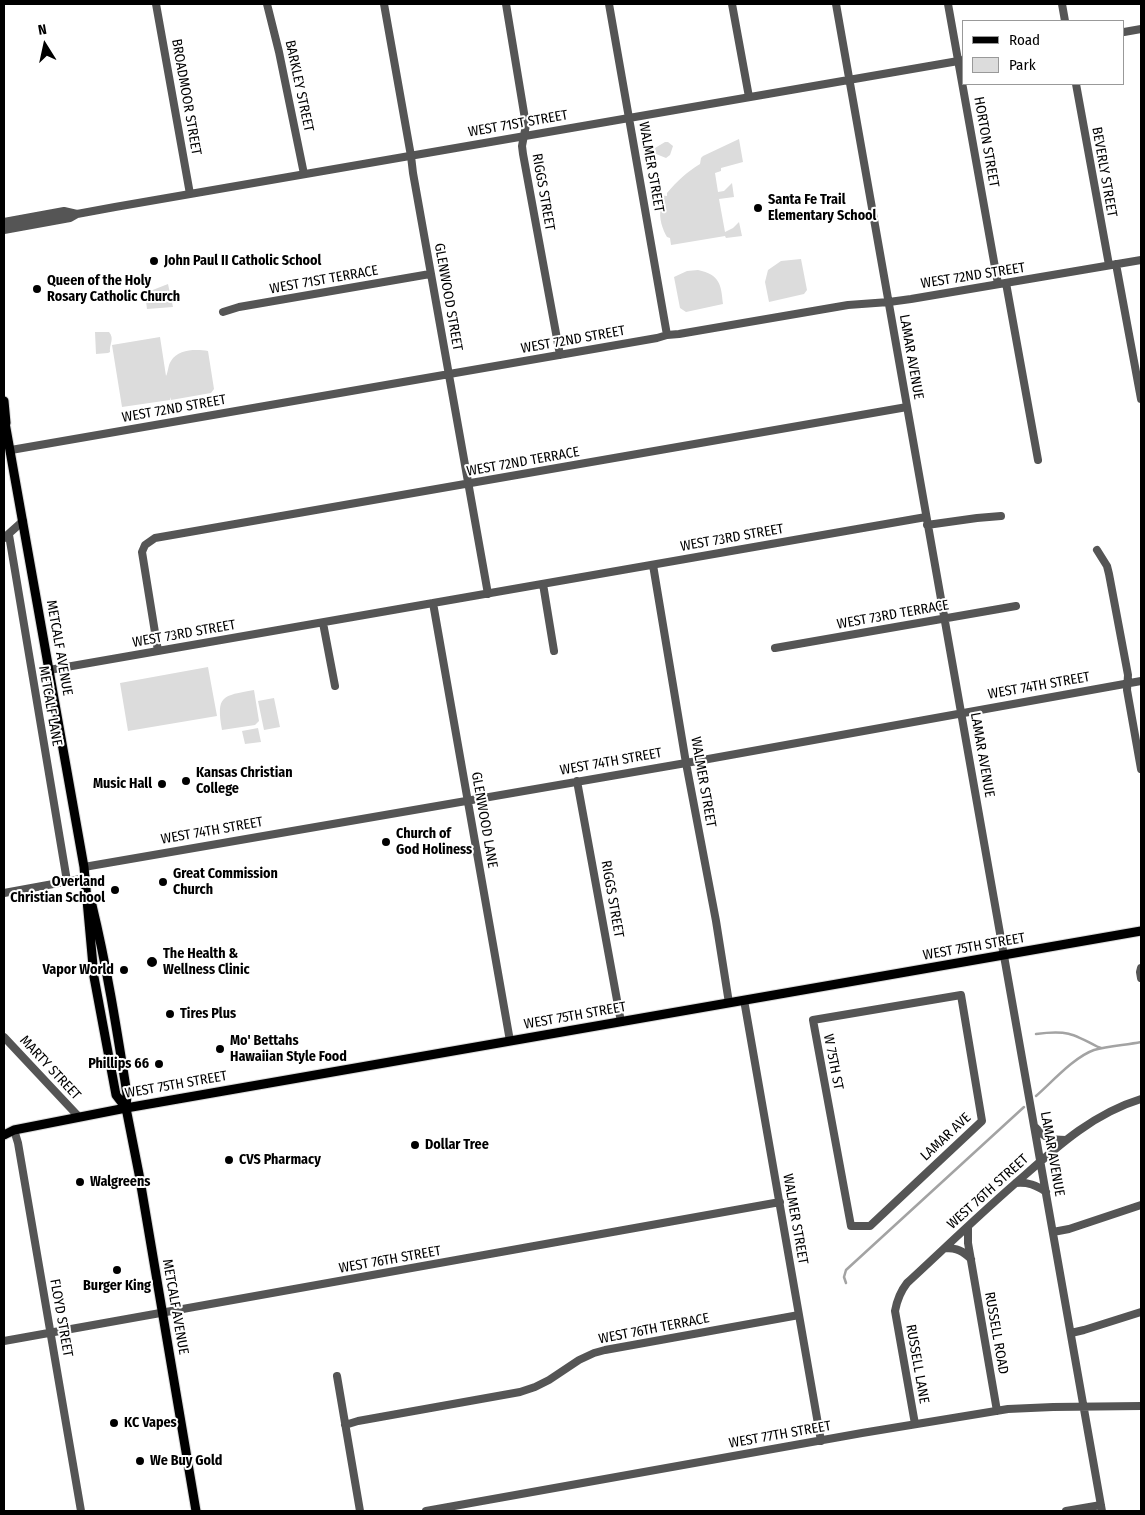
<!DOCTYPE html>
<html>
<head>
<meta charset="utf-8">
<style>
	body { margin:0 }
	#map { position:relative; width:1145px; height:1515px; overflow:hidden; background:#fff; font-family:"Fira Sans Condensed",sans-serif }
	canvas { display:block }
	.frame { position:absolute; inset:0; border:5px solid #000; pointer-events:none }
	.legend { position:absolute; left:962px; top:20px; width:162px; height:65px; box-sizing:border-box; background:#fff; border:1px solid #999; margin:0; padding:6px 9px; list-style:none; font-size:15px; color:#000 }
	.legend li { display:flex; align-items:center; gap:10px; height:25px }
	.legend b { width:25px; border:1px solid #999 }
	.north { position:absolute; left:20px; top:20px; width:50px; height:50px; -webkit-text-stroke:4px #fff; paint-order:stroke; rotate:350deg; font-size:14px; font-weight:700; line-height:20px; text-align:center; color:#000 }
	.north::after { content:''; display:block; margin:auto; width:18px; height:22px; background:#000; clip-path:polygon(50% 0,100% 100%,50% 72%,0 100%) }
</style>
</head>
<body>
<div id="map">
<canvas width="1145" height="1515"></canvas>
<div class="frame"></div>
<ul class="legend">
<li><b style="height:6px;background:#000"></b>Road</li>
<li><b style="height:14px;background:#dcdcdc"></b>Park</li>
</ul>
<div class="north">N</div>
</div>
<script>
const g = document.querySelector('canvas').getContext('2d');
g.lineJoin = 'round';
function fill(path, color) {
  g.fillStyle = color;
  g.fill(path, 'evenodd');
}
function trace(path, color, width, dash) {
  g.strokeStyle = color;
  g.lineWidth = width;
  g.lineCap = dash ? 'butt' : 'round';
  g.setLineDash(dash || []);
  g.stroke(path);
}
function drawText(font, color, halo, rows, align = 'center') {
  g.font = font + ' "Fira Sans Condensed",sans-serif';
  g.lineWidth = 4;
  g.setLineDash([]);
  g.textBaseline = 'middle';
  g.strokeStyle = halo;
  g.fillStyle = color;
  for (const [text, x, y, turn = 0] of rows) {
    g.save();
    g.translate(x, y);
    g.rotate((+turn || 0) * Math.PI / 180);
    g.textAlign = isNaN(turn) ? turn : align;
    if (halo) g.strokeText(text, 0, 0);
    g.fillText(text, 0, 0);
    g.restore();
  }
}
fill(new Path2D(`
	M739 139 743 162 721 168V171L715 173 718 192 724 191 732 183 734 197 719 199 725 232 733 228 739 222 742 236 726 238 725 236 671 245 670 238 667 237C663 231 658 216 661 209L657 206 654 199 659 195 667 196V193C677 181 687 172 700 164L701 158 703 156Z
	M665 142H668L673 146 670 155 666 158 656 154 655 148Z
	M801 259 807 290 804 294 769 302 765 282 768 270 781 261Z
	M698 270C720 275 721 284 723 304L686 312 680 308 674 277 687 271Z
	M168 284 173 307 147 309 145 293Z
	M95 332H109C115 339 109 344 110 352L108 353 96 354Z
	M160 337 166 376C168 373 168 365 171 361 178 349 196 349 208 351L214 389 211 393 171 400 170 397V400L122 407 112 345Z
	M208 667 217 716 128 731 120 683Z
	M254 690 259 721 255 725 222 730C216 695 222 696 254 690Z
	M274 698 280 727 264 730 258 701Z
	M258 728 261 742 245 744 242 731Z`), '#dcdcdc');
trace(new Path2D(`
	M1036 1034C1066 1030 1072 1033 1098 1047L1101 1048
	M1036 1096C1052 1082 1074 1057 1094 1050 1109 1046 1126 1045 1141 1042
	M846 1283 844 1277 846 1270 1024 1107`), '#a3a3a3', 2.5);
const major = new Path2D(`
	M4 401 6 423
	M4 417 84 867 94 977 116 1095 126 1108
	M92 905C107 967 117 1031 127 1094L126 1108 139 1174 196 1511
	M4 1135 14 1130 126 1108 1141 931`);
trace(major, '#dbdbdb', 11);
trace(new Path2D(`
	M156 4 190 194
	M267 4 279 52 304 174
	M384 4 411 156 413 173 488 594
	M506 4 526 125 522 146 523 154 560 355
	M609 4 667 335
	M732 4 749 97
	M836 4 1102 1511
	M948 4 998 284
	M1062 4 1065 21
	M1124 32 1141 29
	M1076 84 1109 265
	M4 222 64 211 77 214
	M4 230 70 218 77 214 115 207 964 60
	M1116 264 1141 399
	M1006 283 1038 460
	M223 312 239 307 430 274
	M11 450 657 338 667 335 679 334 848 305 889 302 911 299 1141 260
	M927 525 977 518 1001 516
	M9 535 67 881
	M4 538 23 521
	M1097 550 1107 566 1109 574 1128 675 1127 690 1141 769
	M653 565 686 763 716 921 729 1003
	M543 584 554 651
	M433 603 510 1041
	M323 623 335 686
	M775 648 1016 606
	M158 651 142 552 145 545 155 538 907 407
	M49 670 926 517
	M577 781 621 1022
	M84 867 686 763 1141 681
	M4 893 86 878
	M1141 968 1140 972 1141 978
	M961 995 982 1121 870 1226H851L813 1020Z
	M744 1000 821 1441
	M4 1037 79 1117
	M1035 1127C1046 1139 1050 1140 1066 1140
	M14 1130 18 1143 81 1511
	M1016 1183C1028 1182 1036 1185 1046 1192
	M968 1227V1243L997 1411
	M1053 1232 1069 1229 1141 1205
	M945 1248C957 1248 963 1251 971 1259
	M1071 1333 1084 1330 1141 1312
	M4 1341 780 1202
	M337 1376 360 1511
	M915 1424 895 1311C897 1300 900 1292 907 1283 946 1247 984 1210 1025 1175 1060 1144 1095 1113 1141 1099
	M345 1425 358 1421 520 1392 535 1387 549 1380 579 1360 594 1353 605 1350 799 1315
	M426 1511 862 1433 1008 1409 1053 1407 1141 1406
	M1066 1511 1101 1505`), '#555', 8);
trace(major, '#000', 9);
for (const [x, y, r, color] of [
	[758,208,5,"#000"],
	[154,261,5,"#000"],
	[37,289,5,"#000"],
	[186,781,5,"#000"],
	[162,784,5,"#000"],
	[386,842,5,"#000"],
	[163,882,5,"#000"],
	[115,890,5,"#000"],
	[152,962,6,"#000"],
	[124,970,5,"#000"],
	[170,1014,5,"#000"],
	[220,1049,5,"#000"],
	[159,1064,5,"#000"],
	[415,1145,5,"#000"],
	[229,1160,5,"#000"],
	[80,1182,5,"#000"],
	[117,1270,5,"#000"],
	[114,1423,5,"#000"],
	[140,1461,5,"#000"]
]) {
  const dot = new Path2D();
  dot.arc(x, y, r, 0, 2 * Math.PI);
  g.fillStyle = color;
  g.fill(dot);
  trace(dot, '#fff', 2);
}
drawText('14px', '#000', '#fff', [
	["BARKLEY STREET",299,86,78],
	["BROADMOOR STREET",186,97,80],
	["WEST 71ST STREET",518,124,-10],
	["HORTON STREET",986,142,80],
	["WALMER STREET",651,167,80],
	["BEVERLY STREET",1104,172,80],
	["RIGGS STREET",543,192,80],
	["WEST 72ND STREET",973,276,-9],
	["WEST 71ST TERRACE",324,280,-10],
	["GLENWOOD STREET",448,297,80],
	["WEST 72ND STREET",573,340,-10],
	["LAMAR AVENUE",911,357,80],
	["WEST 72ND STREET",174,409,-10],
	["WEST 72ND TERRACE",523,462,-10],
	["WEST 73RD STREET",732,538,-10],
	["WEST 73RD TERRACE",893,615,-10],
	["WEST 73RD STREET",184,634,-10],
	["METCALF AVENUE",59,648,80],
	["WEST 74TH STREET",1039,686,-10],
	["METCALF LANE",50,706,80],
	["LAMAR AVENUE",982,755,80],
	["WEST 74TH STREET",611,762,-10],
	["WALMER STREET",703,782,80],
	["GLENWOOD LANE",484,820,80],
	["WEST 74TH STREET",212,831,-10],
	["RIGGS STREET",612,899,80],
	["WEST 75TH STREET",974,947,-10],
	["WEST 75TH STREET",575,1016,-10],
	["W 75TH ST",833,1062,79],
	["MARTY STREET",50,1068,47],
	["WEST 75TH STREET",176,1085,-10],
	["LAMAR AVE",946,1137,-43],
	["LAMAR AVENUE",1052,1154,80],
	["WEST 76TH STREET",988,1192,-42],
	["WALMER STREET",795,1219,80],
	["WEST 76TH STREET",390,1260,-10],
	["METCALF AVENUE",175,1307,80],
	["FLOYD STREET",61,1318,80],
	["WEST 76TH TERRACE",654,1329,-11],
	["RUSSELL ROAD",996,1333,80],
	["RUSSELL LANE",917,1364,80],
	["WEST 77TH STREET",780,1435,-10]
]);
drawText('bold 14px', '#000', '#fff', [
	["Santa Fe Trail",768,200],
	["Elementary School",768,216],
	["John Paul II Catholic School",164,261],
	["Queen of the Holy",47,281],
	["Rosary Catholic Church",47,297],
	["Kansas Christian",196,773],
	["College",196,789],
	["Music Hall",152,784,"right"],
	["Church of",396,834],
	["God Holiness",396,850],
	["Great Commission",173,874],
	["Church",173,890],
	["Overland",105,882,"right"],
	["Christian School",105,898,"right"],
	["The Health &",163,954],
	["Wellness Clinic",163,970],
	["Vapor World",114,970,"right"],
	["Tires Plus",180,1014],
	["Mo' Bettahs",230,1041],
	["Hawaiian Style Food",230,1057],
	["Phillips 66",149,1064,"right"],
	["Dollar Tree",425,1145],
	["CVS Pharmacy",239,1160],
	["Walgreens",90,1182],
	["Burger King",117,1286,"center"],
	["KC Vapes",124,1423],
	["We Buy Gold",150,1461]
], 'left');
</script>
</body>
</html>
